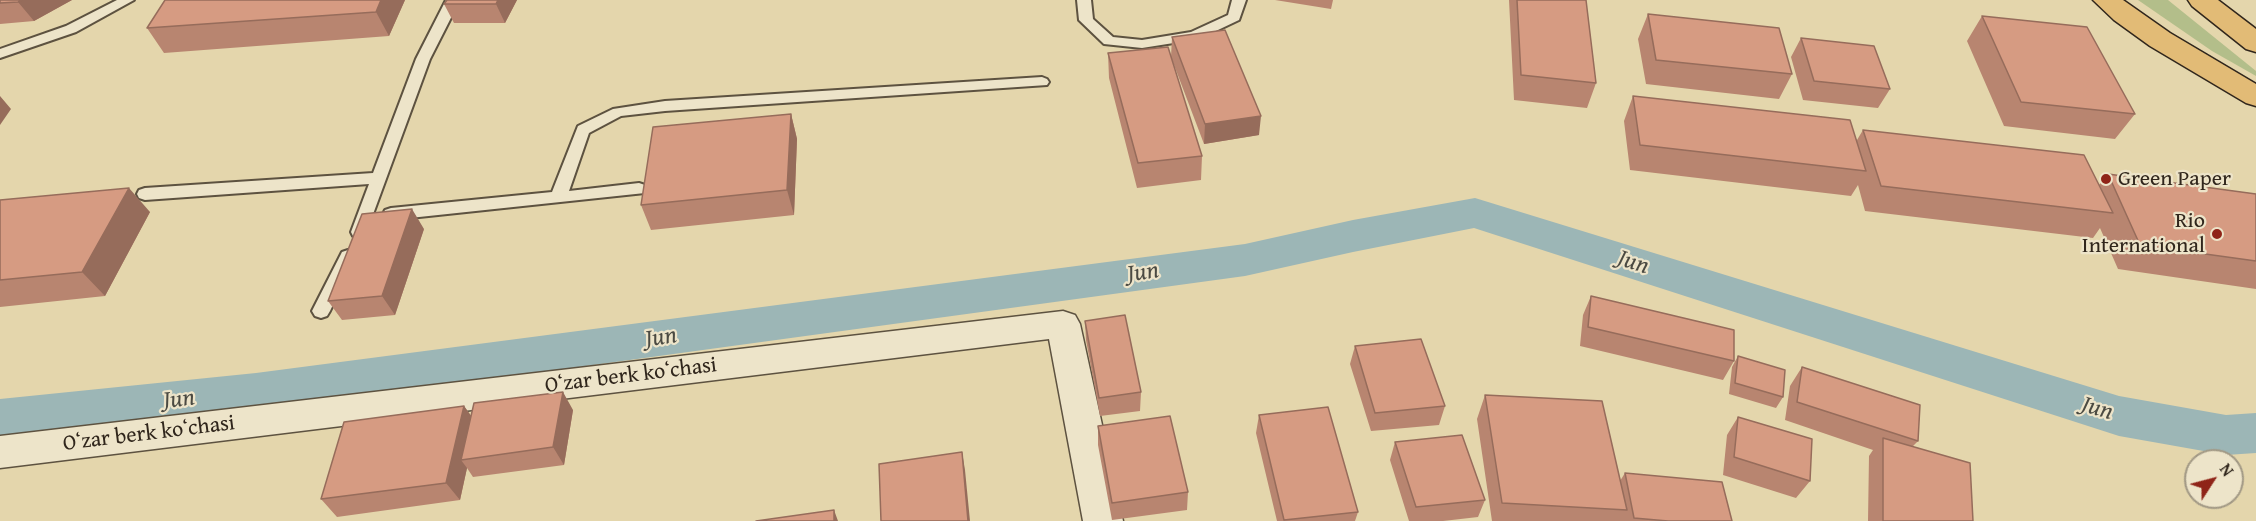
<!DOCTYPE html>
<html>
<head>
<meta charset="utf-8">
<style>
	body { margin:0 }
	#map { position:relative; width:2256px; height:521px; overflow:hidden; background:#e4d6ac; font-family:"Gentium Book Plus",serif }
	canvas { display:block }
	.north { position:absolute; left:2184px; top:449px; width:60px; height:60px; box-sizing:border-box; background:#ede4c9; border:2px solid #a19884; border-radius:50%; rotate:54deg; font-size:16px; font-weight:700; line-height:24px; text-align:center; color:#30261c }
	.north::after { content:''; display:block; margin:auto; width:21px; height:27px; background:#8f2418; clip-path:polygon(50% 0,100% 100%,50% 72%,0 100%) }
</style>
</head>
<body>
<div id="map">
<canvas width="2256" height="521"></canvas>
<div class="north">N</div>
</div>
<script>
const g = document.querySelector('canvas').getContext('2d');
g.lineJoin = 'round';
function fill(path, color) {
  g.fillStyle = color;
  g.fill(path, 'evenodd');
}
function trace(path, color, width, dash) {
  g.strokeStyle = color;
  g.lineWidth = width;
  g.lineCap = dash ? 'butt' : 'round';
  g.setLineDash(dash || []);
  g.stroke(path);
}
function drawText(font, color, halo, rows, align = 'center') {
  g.font = font + ' "Gentium Book Plus",serif';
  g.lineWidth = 4.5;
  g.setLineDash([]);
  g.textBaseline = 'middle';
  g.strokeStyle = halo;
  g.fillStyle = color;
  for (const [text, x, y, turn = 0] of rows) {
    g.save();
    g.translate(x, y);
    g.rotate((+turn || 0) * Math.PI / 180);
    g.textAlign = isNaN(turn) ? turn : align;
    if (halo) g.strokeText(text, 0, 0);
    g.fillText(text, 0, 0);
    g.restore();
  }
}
fill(new Path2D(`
	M2138 0H2168L2256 71V76L2212 51Z`), '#b3be8a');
fill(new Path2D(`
	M1475 198 2119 396 2226 415 2256 413V453L2226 455 2119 436 1474 228 1353 252 1245 276 256 411 0 439V399L256 373 1245 244 1353 220Z`), '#9cb6b6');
const service = new Path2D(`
	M117 0H134L76 32 0 58V49L66 26Z
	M446 0H460L430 59 365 236H353L351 232 369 184 145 200 139 198 137 194 139 190 145 188 373 173 416 59Z
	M1077 0H1091L1093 19 1113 37 1142 40 1191 32 1228 15 1232 0H1246L1239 20 1199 39 1142 48 1104 44 1079 20Z
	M1042 77 1047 79 1049 82 1047 85 665 111 621 116 589 133 569 191 639 183 645 185 647 189 645 193 391 220 385 218 383 214 385 210 391 208 552 192 578 126 613 109 665 101Z
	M348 250 354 252 356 256 330 311 327 316 321 318 315 316 312 311 340 256 342 252Z`);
const minor = new Path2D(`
	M1063 311 1075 315 1080 324 1123 521H1083L1049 339 0 468V436Z`);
const trunk = new Path2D(`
	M2093 0H2123L2170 33 2256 84V106L2246 103 2150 46 2114 20Z
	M2188 0H2218L2256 29V52L2246 49 2192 6Z`);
trace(service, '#5d5240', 4);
trace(minor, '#5d5240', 3);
trace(trunk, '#30261c', 3);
fill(service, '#ede4c9');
fill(minor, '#ede4c9');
fill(trunk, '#e2bb76');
fill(new Path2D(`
	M0 0H72L34 21 0 24Z
	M405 0 389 36 164 53 147 28Z
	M517 0 505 23H454L444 4Z
	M1275 0H1333L1331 9Z
	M1509 0H1586L1596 83 1587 108 1514 100Z
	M1648 14 1792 74 1779 99 1646 84 1638 39Z
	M1982 16 2135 114 2115 139 2004 126 1967 41Z
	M1172 37 1259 135 1204 144 1171 57Z
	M1801 38 1890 89 1878 108 1803 100 1791 57Z
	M1108 53 1202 156 1201 180 1137 188 1109 78Z
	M1633 96 1857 140 1863 130 2099 185 2108 174 2256 194V289L2118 269 2100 228 2093 238 1865 211 1858 185 1851 196 1630 170 1624 121Z
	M791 114 797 139 794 215 651 230 641 205Z
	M0 200 150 212 105 296 0 307Z
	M424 229 395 315 342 320 328 301Z
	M1591 296 1734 361 1723 380 1580 346 1583 315Z
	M1085 321 1141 392 1140 411 1100 416 1086 340Z
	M1355 346 1445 406 1439 425 1371 431 1350 364Z
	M1738 356 1783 397 1776 408 1729 394 1732 367Z
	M1802 367 1918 441 1913 446 1973 521H1868L1869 456 1873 450 1785 420 1790 386Z
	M1485 395 1620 481 1625 473 1732 521H1492L1477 419Z
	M464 406 471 416 573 410 564 465 473 477 467 468 460 500 337 517 321 499Z
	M1259 415 1358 512 1355 521H1277L1256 433Z
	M1738 417 1810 481 1796 498 1723 475 1727 435Z
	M1098 426 1188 492 1187 510 1112 520 1098 445Z
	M1395 442 1485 500 1478 517 1443 521H1409L1390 460Z`), '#b88570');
fill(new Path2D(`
	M22 0H72L34 21 18 2Z
	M381 0H405L389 36 376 12Z
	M498 0H517L505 23 496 4Z
	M0 96 11 109 0 125Z
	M791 114 797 139 794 215 787 190Z
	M1261 116 1259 135 1204 144 1205 124Z
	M129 188 150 212 105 296 82 272Z
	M412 209 424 229 395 315 382 296Z
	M563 392 573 410 564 465 553 447Z
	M464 406 477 424 461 460 467 468 460 500 446 483Z
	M962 452 965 470 970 521H968Z
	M834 510 838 521H834Z`), '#966c5b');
const building = new Path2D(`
	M0 0H22L18 2 0 3Z
	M165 0H381L376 12 147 28Z
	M447 0H498L496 4H444Z
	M1517 0H1586L1596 83 1521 75Z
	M1648 14 1779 28 1792 74 1656 60Z
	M1982 16 2087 27 2135 114 2021 102Z
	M1225 30 1261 116 1205 124 1172 37Z
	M1801 38 1874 46 1890 89 1814 81Z
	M1168 47 1202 156 1138 163 1108 53Z
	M1633 96 1850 120 1866 171 1640 145Z
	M791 114 787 190 641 205 653 127Z
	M1863 130 2084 155 2113 213 1881 186Z
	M2108 174 2256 194V261L2140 245Z
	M129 188 82 272 0 280V200Z
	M412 209 382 296 328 301 362 214Z
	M1591 296 1734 330V361L1588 327Z
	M1125 315 1141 392 1099 398 1085 321Z
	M1421 339 1445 406 1375 413 1355 346Z
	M1738 356 1785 370 1783 397 1735 383Z
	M1802 367 1920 405 1918 441 1797 402Z
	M563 392 553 447 461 460 474 403Z
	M1485 395 1602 401 1627 510 1502 503Z
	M464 406 446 483 321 499 344 422Z
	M1328 407 1358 512 1284 520 1259 415Z
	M1170 416 1188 492 1112 503 1098 426Z
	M1738 417 1812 439 1810 481 1734 457Z
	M1462 435 1485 500 1416 507 1395 442Z
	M1883 438 1970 463 1973 521H1883Z
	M962 452 968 521H881L879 464Z
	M1625 473 1722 482 1732 521H1668L1634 518Z
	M834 510V521H756Z`);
fill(building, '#d69b82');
trace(building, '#966c5b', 1.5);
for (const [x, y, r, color] of [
	[2106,179,6,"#8f2418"],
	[2217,234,6,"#8f2418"]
]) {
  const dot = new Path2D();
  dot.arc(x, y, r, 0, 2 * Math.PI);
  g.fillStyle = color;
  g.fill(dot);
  trace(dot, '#ede4c9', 2);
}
drawText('22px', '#30261c', '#ede4c9', [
	["Green Paper",2118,179],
	["Rio",2205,221,"right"],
	["International",2205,246,"right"]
], 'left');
drawText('22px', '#30261c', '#ede4c9', [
	["Oʻzar berk koʻchasi",631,376,-7],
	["Oʻzar berk koʻchasi",149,434,-7]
]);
drawText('italic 24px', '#4b4a42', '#ede4c9', [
	["Jun",1633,263,18],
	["Jun",1143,273,-8],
	["Jun",661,338,-8],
	["Jun",179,400,-6],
	["Jun",2097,409,17]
]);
</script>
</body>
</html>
